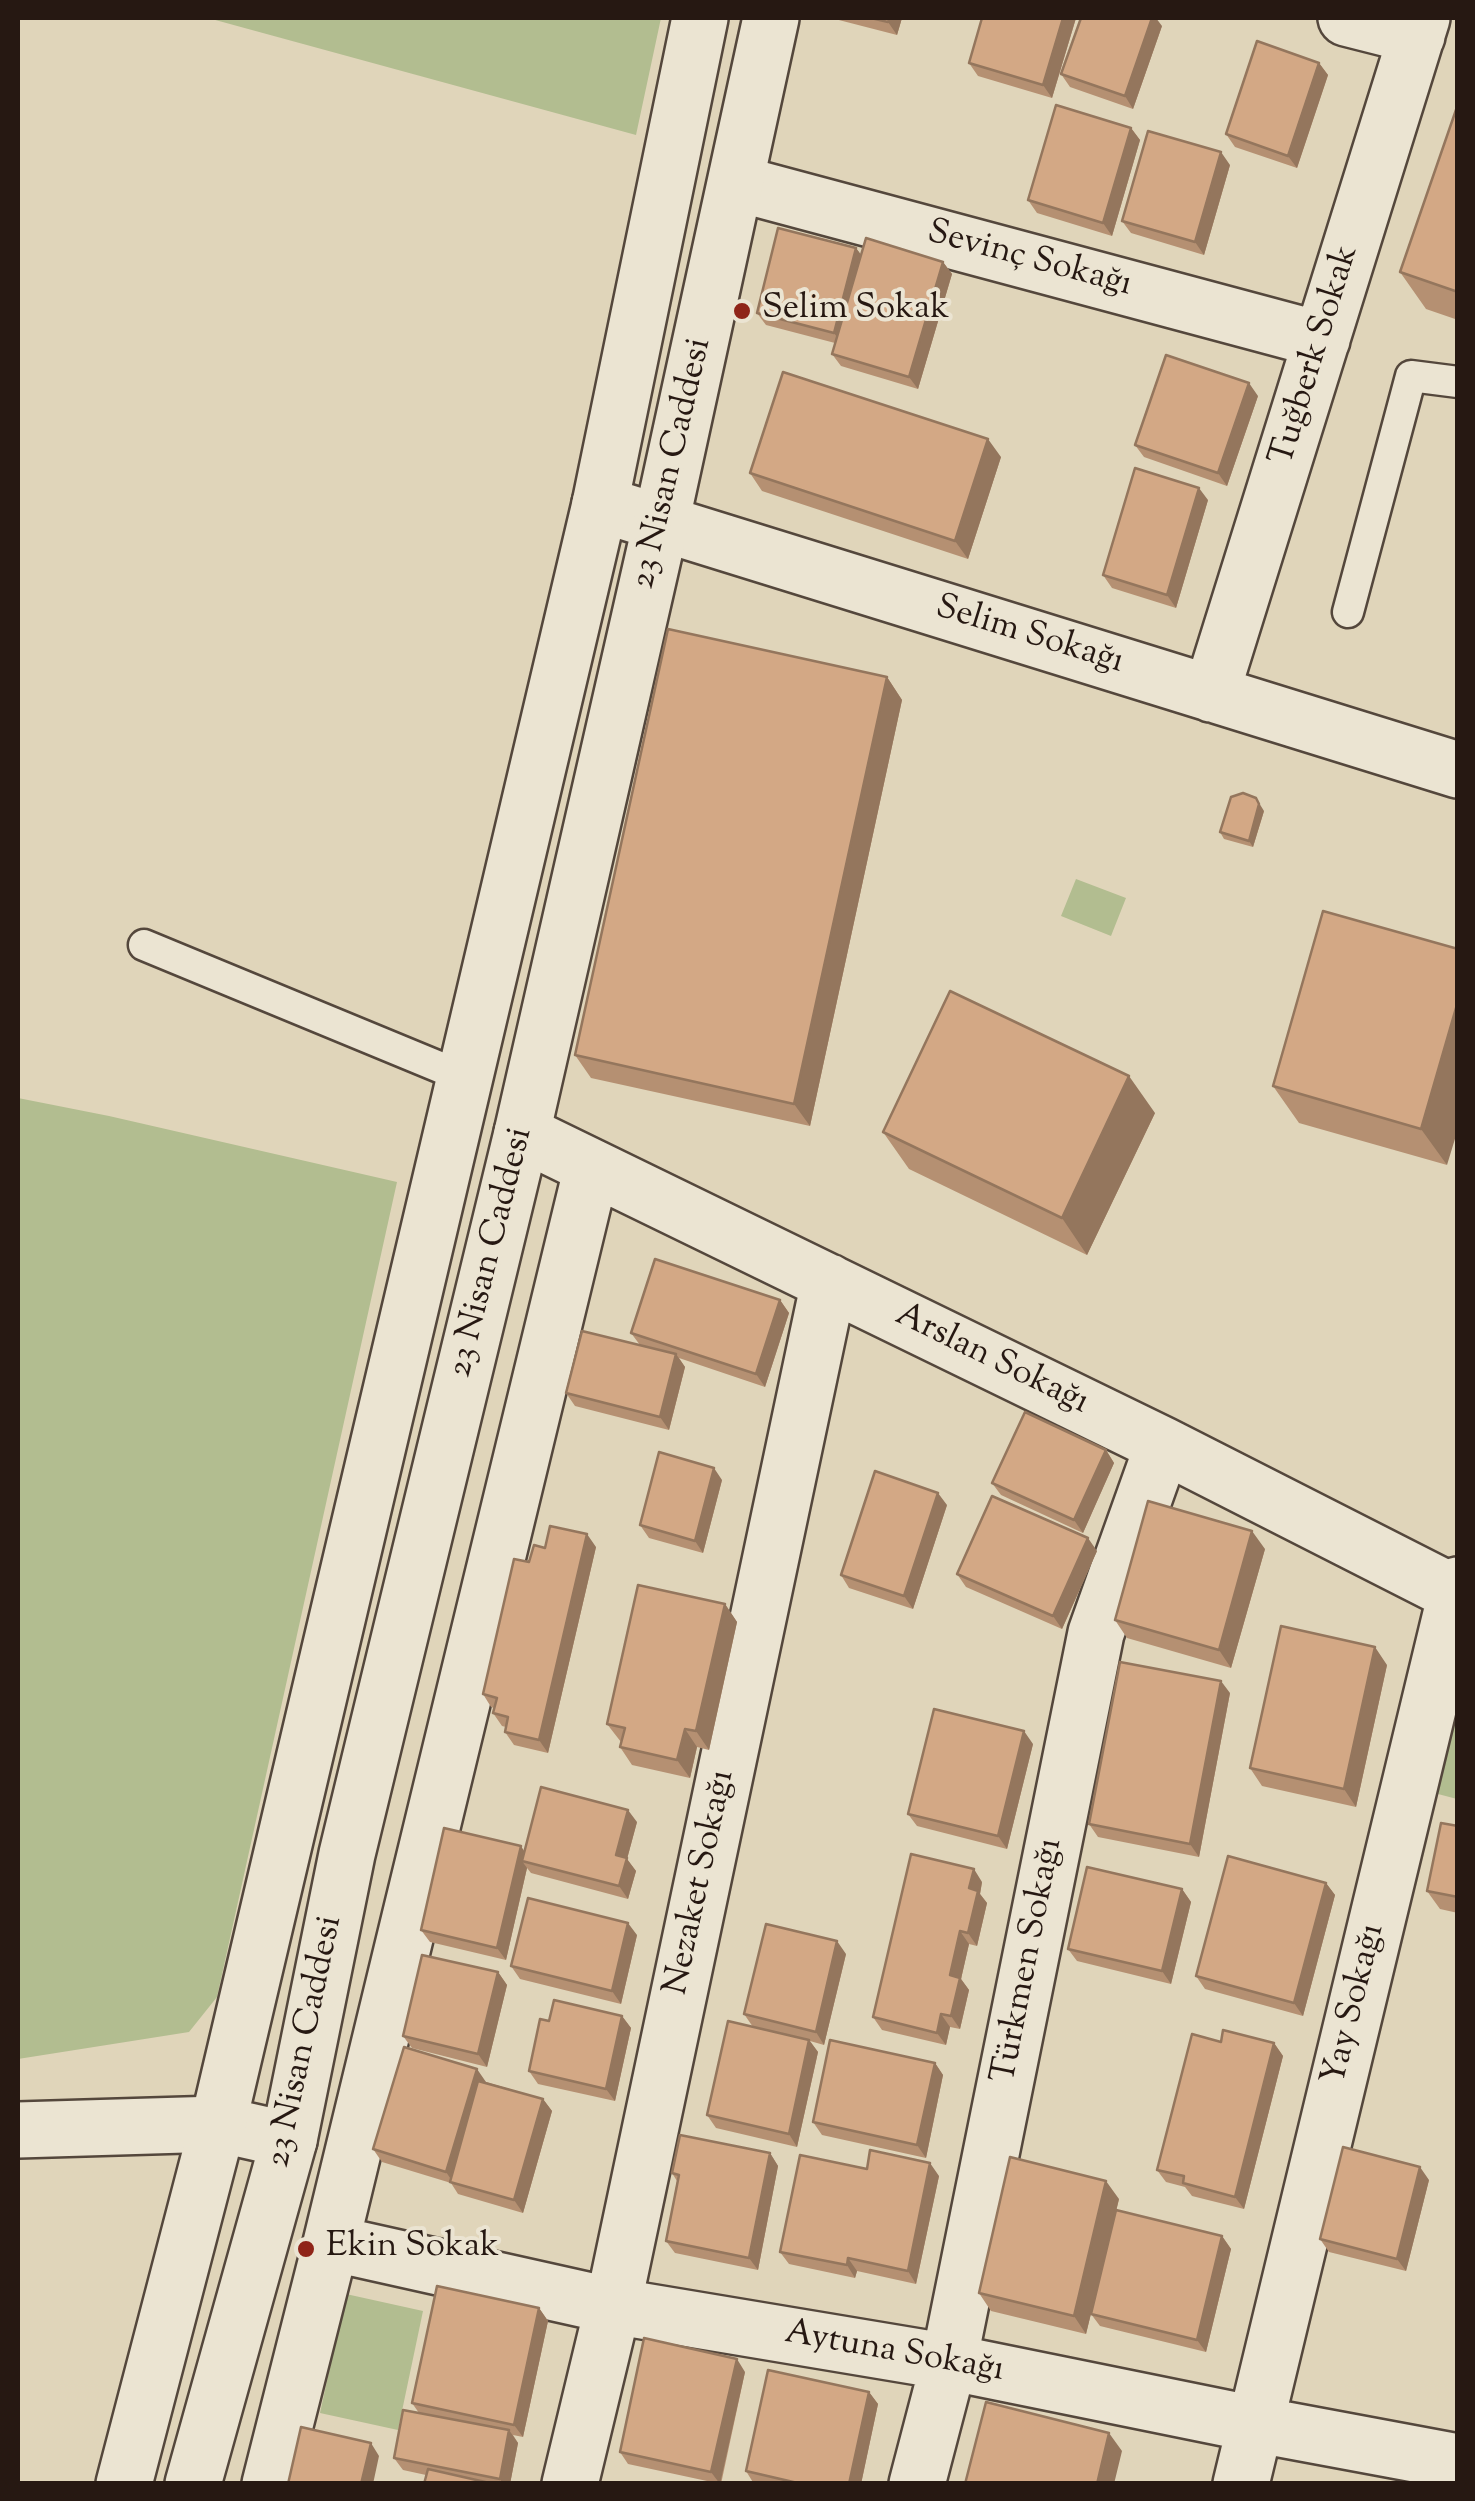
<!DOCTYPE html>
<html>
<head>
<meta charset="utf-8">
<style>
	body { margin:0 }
	#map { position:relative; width:1475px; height:2501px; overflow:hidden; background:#e0d5ba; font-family:"Sorts Mill Goudy",serif }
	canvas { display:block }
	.frame { position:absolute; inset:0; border:20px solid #261812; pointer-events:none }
</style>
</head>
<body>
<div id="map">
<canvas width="1475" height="2501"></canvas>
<div class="frame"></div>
</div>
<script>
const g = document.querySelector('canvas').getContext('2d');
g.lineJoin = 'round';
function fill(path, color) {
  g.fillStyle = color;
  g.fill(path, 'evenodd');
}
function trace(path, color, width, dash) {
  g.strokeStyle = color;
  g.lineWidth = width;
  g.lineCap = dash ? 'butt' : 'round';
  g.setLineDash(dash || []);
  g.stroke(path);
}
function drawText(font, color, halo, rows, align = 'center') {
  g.font = font + ' "Sorts Mill Goudy",serif';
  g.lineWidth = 8;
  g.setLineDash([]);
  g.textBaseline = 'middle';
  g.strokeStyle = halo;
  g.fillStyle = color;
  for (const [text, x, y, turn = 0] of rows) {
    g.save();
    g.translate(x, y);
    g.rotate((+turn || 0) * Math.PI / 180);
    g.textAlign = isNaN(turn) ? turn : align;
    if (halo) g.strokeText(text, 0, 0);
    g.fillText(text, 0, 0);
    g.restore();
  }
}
fill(new Path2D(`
	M208 18H661L636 135Z
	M1076 879 1126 898 1111 936 1061 916Z
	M18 1098 109 1116 397 1182 217 1997 189 2032 18 2059Z
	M1457 1709V1799L1438 1794Z
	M346 2294 423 2311 398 2430 320 2413Z`), '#b2bd90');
const service = new Path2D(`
	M1348 612 1411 376 1458 382
	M144 945 466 1078`);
const minor = new Path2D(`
	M1346 18 1417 36
	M736 183 1322 340
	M600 504 1458 770
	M1211 694 1422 18
	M522 1133 1163 1445 1458 1595
	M18 2130 218 2124 289 2140
	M331 2243 613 2306 949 2362 1254 2424 1458 2462
	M270 2484 331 2243 592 1167
	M570 2484 613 2306 829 1282
	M917 2484 949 2362 1096 1633 1163 1445
	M1241 2484 1458 1585`);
const tertiary = new Path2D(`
	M124 2484 218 2124 600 504 700 18
	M193 2484 289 2140 347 1854 522 1133 661 523 771 18`);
trace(service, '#54473c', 35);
trace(minor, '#54473c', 60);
trace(tertiary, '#54473c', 60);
trace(service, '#ebe4d2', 30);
trace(minor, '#ebe4d2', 55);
trace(tertiary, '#ebe4d2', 55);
fill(new Path2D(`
	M831 18H902L897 35Z
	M1076 18 1052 98 978 76 969 63Z
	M1162 26 1133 109 1070 87 1061 74Z
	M1319 63 1328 75 1297 168 1235 147 1226 134Z
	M1458 104V320L1426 309 1400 272Z
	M1131 128 1140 140 1112 236 1037 213 1028 200Z
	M1230 165 1204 255 1131 233 1122 221Z
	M856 248 861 255 943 262 952 274 918 389 841 366 832 354 835 343 766 325 757 313Z
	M1258 396 1227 486 1144 457 1135 445Z
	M1001 457 968 559 762 491 750 473Z
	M1208 500 1176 608 1112 588 1103 575Z
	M887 677 902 700 810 1126 591 1078 575 1055Z
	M1264 811 1253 847 1224 839 1220 832Z
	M1323 911 1447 1165 1299 1123 1273 1086Z
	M1155 1113 1087 1255 909 1169 883 1132Z
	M780 1300 789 1313 765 1387 679 1358 685 1367 669 1430 575 1406 566 1393 640 1345 631 1333Z
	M1106 1450 1114 1463 1083 1533 1001 1495 992 1483Z
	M722 1480 703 1553 649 1538 640 1525Z
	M947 1505 913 1609 849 1588 841 1575Z
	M596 1547 548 1753 514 1745 505 1732 506 1727 502 1726 493 1713 494 1708 491 1707 483 1694 529 1562 545 1548Z
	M1265 1549 1231 1668 1127 1638 1115 1620Z
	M1097 1551 1062 1629 966 1587 957 1574Z
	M725 1604 737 1622 709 1750 697 1747 690 1778 632 1765 620 1747 621 1742 607 1724Z
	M1387 1665 1356 1807 1262 1786 1250 1768Z
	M1230 1693 1199 1857 1098 1837 1089 1824Z
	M1033 1744 1007 1849 917 1826 908 1814Z
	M637 1822 627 1859 636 1871 628 1899 531 1873 527 1868 506 1960 430 1942 421 1930 524 1851Z
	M1458 1826V1913L1440 1909 1427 1891Z
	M982 1882 980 1894 987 1903 977 1946 969 1944 961 1979 969 1990 960 2029 950 2027 946 2045 882 2030 873 2017Z
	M1326 1883 1335 1895 1303 2016 1205 1989 1196 1976Z
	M1182 1889 1191 1902 1171 1984 1077 1961 1068 1949Z
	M637 1935 621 2004 520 1979 511 1966Z
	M846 1954 824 2045 810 2041 818 2052 797 2147 716 2128 707 2115 753 2027 744 2014Z
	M498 1972 507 1985 487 2067 412 2048 403 2036Z
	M622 2016 631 2028 615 2101 538 2084 529 2071 549 2021Z
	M1221 2042 1274 2043 1283 2056 1244 2209 1192 2196 1185 2187 1166 2182 1157 2170Z
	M935 2063 943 2075 926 2158 822 2135 813 2122Z
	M486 2082 543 2099 552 2111 523 2213 458 2194 451 2183 382 2162 373 2149Z
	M770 2153 778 2166 758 2270 675 2253 666 2241 677 2181 672 2173Z
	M867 2169 939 2176 916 2284 857 2271 855 2278 789 2264 780 2252Z
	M1429 2180 1406 2271 1329 2252 1320 2239Z
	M1119 2199 1086 2334 991 2311 979 2293Z
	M1222 2236 1231 2249 1206 2352 1100 2326 1091 2314Z
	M539 2308 548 2321 523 2437 513 2435 518 2443 510 2484H424L426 2475 403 2470 394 2458 419 2413 412 2403Z
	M745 2372 721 2484 628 2464 620 2452Z
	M869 2392 878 2404 861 2484H754L746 2471Z`), '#b59072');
fill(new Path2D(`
	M890 18H902L897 35 888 22Z
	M1063 18H1076L1052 98 1043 85Z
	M1152 18H1156L1162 26 1133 109 1125 96Z
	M1319 63 1328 75 1297 168 1288 156Z
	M1131 128 1140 140 1112 236 1103 223Z
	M1221 152 1230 165 1204 255 1195 242Z
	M856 248 865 260 843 345 834 333Z
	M943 262 952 274 918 389 909 377Z
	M1249 383 1258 396 1227 486 1218 473Z
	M988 439 1001 457 968 559 955 541Z
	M1199 488 1208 500 1176 608 1167 595Z
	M887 677 902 700 810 1126 794 1104Z
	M1256 798 1264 811 1253 847 1249 841Z
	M1458 1001V1129L1447 1165 1421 1129Z
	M1129 1076 1155 1113 1087 1255 1062 1218Z
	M780 1300 789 1313 765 1387 756 1374Z
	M676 1354 685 1367 669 1430 660 1417Z
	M1106 1450 1114 1463 1083 1533 1074 1520Z
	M714 1468 722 1480 703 1553 695 1541Z
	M938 1493 947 1505 913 1609 904 1596Z
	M1252 1531 1265 1549 1231 1668 1219 1650Z
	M587 1534 596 1547 548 1753 539 1740Z
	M1088 1538 1097 1551 1062 1629 1053 1616Z
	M725 1604 737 1622 709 1750 696 1731Z
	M1375 1647 1387 1665 1356 1807 1344 1789Z
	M1221 1681 1230 1693 1199 1857 1190 1844Z
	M685 1729 697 1747 690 1778 677 1760Z
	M1024 1731 1033 1744 1007 1849 998 1836Z
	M628 1810 637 1822 627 1859 636 1871 628 1899 619 1886 616 1855Z
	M521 1846 529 1859 522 1861 527 1868 506 1960 497 1948Z
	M974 1869 982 1882 980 1894 987 1903 977 1946 968 1933 969 1888Z
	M1326 1883 1335 1895 1303 2016 1294 2003Z
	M1182 1889 1191 1902 1171 1984 1162 1971Z
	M628 1923 637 1935 621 2004 612 1991Z
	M960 1931 969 1944 961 1979 969 1990 960 2029 951 2016 950 1975Z
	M837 1941 846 1954 824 2045 816 2032Z
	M498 1972 507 1985 487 2067 478 2054Z
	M941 2014 950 2027 946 2045 937 2033Z
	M622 2016 631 2028 615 2101 606 2089Z
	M809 2040 818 2052 797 2147 789 2134Z
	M1274 2043 1283 2056 1244 2209 1235 2197Z
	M935 2063 943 2075 926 2158 917 2145Z
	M477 2069 486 2082 455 2185 446 2172Z
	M543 2099 552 2111 523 2213 514 2200Z
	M770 2153 778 2166 758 2270 749 2258Z
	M930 2163 939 2176 916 2284 908 2271Z
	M1420 2167 1429 2180 1406 2271 1397 2259Z
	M1106 2181 1119 2199 1086 2334 1074 2316Z
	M1222 2236 1231 2249 1206 2352 1197 2340Z
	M848 2258 857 2271 855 2278 847 2265Z
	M539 2308 548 2321 523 2437 514 2425Z
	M737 2359 745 2372 720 2484 711 2472Z
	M869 2392 878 2404 861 2484H849Z
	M509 2430 518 2443 510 2484H503L500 2479Z
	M1109 2433 1122 2451 1114 2484H1097Z
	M371 2443 379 2456 373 2484H361Z`), '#94765d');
const building = new Path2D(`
	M871 18H890L888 22Z
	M982 18H1063L1043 85 969 63Z
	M1081 18H1152L1125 96 1061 74Z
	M1257 41 1319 63 1288 156 1226 134Z
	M1458 104V292L1400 272Z
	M1056 105 1131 128 1103 223 1028 200Z
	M1148 131 1221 152 1195 242 1122 221Z
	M778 228 856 248 834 333 757 313Z
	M866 238 943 262 909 377 832 354Z
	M1166 355 1249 383 1218 473 1135 445Z
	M783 372 988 439 955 541 750 473Z
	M1135 468 1199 488 1167 595 1103 575Z
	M668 629 887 677 794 1104 575 1055Z
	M1243 793 1256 798 1259 804 1249 841 1220 832 1231 797Z
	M1323 911 1458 949V1001L1421 1129 1273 1086Z
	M950 991 1129 1076 1062 1218 883 1132Z
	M655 1259 780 1300 756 1374 631 1333Z
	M582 1331 676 1354 660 1417 566 1393Z
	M1025 1412 1106 1450 1074 1520 992 1483Z
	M659 1452 714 1468 695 1541 640 1525Z
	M875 1471 938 1493 904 1596 841 1575Z
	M992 1496 1088 1538 1053 1616 957 1574Z
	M1148 1501 1252 1531 1219 1650 1115 1620Z
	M550 1526 587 1534 539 1740 505 1732 508 1717 493 1713 497 1698 483 1694 514 1559 529 1562 534 1545 545 1548Z
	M638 1585 725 1604 696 1731 685 1729 677 1760 620 1747 625 1728 607 1724Z
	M1281 1626 1375 1647 1344 1789 1250 1768Z
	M1120 1662 1221 1681 1190 1844 1089 1824Z
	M934 1709 1024 1731 998 1836 908 1814Z
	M541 1787 628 1810 616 1855 627 1858 619 1886 522 1861Z
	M1441 1823 1458 1826V1897L1427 1891Z
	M444 1828 521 1846 497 1948 421 1930Z
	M911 1854 974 1869 969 1888 978 1891 968 1933 960 1931 950 1975 960 1978 951 2016 941 2014 937 2033 873 2017Z
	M1228 1856 1326 1883 1294 2003 1196 1976Z
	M1087 1867 1182 1889 1162 1971 1068 1949Z
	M528 1898 628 1923 612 1991 511 1966Z
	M766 1924 837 1941 816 2032 744 2014Z
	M422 1955 498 1972 478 2054 403 2036Z
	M554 2000 622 2016 606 2089 529 2071 540 2019 549 2021Z
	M728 2021 809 2040 789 2134 707 2115Z
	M1223 2030 1274 2043 1235 2197 1183 2183 1184 2176 1157 2170 1192 2034 1221 2042Z
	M830 2040 935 2063 917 2145 813 2122Z
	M404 2047 477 2069 446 2172 373 2149Z
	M478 2081 543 2099 514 2200 450 2182Z
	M680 2135 770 2153 749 2258 666 2241 679 2175 672 2173Z
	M1343 2147 1420 2167 1397 2259 1320 2239Z
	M870 2150 930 2163 908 2271 848 2258 847 2265 780 2252 800 2155 867 2169Z
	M1010 2157 1106 2181 1074 2316 979 2293Z
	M1116 2210 1222 2236 1197 2340 1091 2314Z
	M437 2286 539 2308 514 2425 412 2403Z
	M644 2338 737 2359 711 2472 620 2452Z
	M768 2370 869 2392 849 2484H802L746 2471Z
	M986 2402 1109 2433 1097 2484H965Z
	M403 2410 509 2430 500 2479 394 2458Z
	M301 2427 371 2443 361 2484H288Z
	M428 2469 494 2484H424Z`);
fill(building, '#d3a885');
trace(building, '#94765d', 2.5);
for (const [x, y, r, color] of [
	[742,311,10,"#8f2418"],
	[306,2249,10,"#8f2418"]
]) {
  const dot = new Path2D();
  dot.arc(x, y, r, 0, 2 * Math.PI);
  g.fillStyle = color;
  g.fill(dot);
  trace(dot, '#ebe4d2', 4);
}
drawText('35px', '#261812', '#ebe4d2', [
	["Sevinç Sokağı",1029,261,15],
	["Tuğberk Sokak",1317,356,-73],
	["23 Nisan Caddesi",674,464,-77],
	["Selim Sokağı",1029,637,17],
	["23 Nisan Caddesi",493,1253,-76],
	["Arslan Sokağı",991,1361,26],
	["Nezaket Sokağı",702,1883,-78],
	["Türkmen Sokağı",1030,1961,-79],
	["Yay Sokağı",1356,2005,-76],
	["23 Nisan Caddesi",307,2042,-78],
	["Aytuna Sokağı",894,2354,10]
]);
drawText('35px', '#261812', '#ebe4d2', [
	["Selim Sokak",762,311],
	["Ekin Sokak",326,2249]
], 'left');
</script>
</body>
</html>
